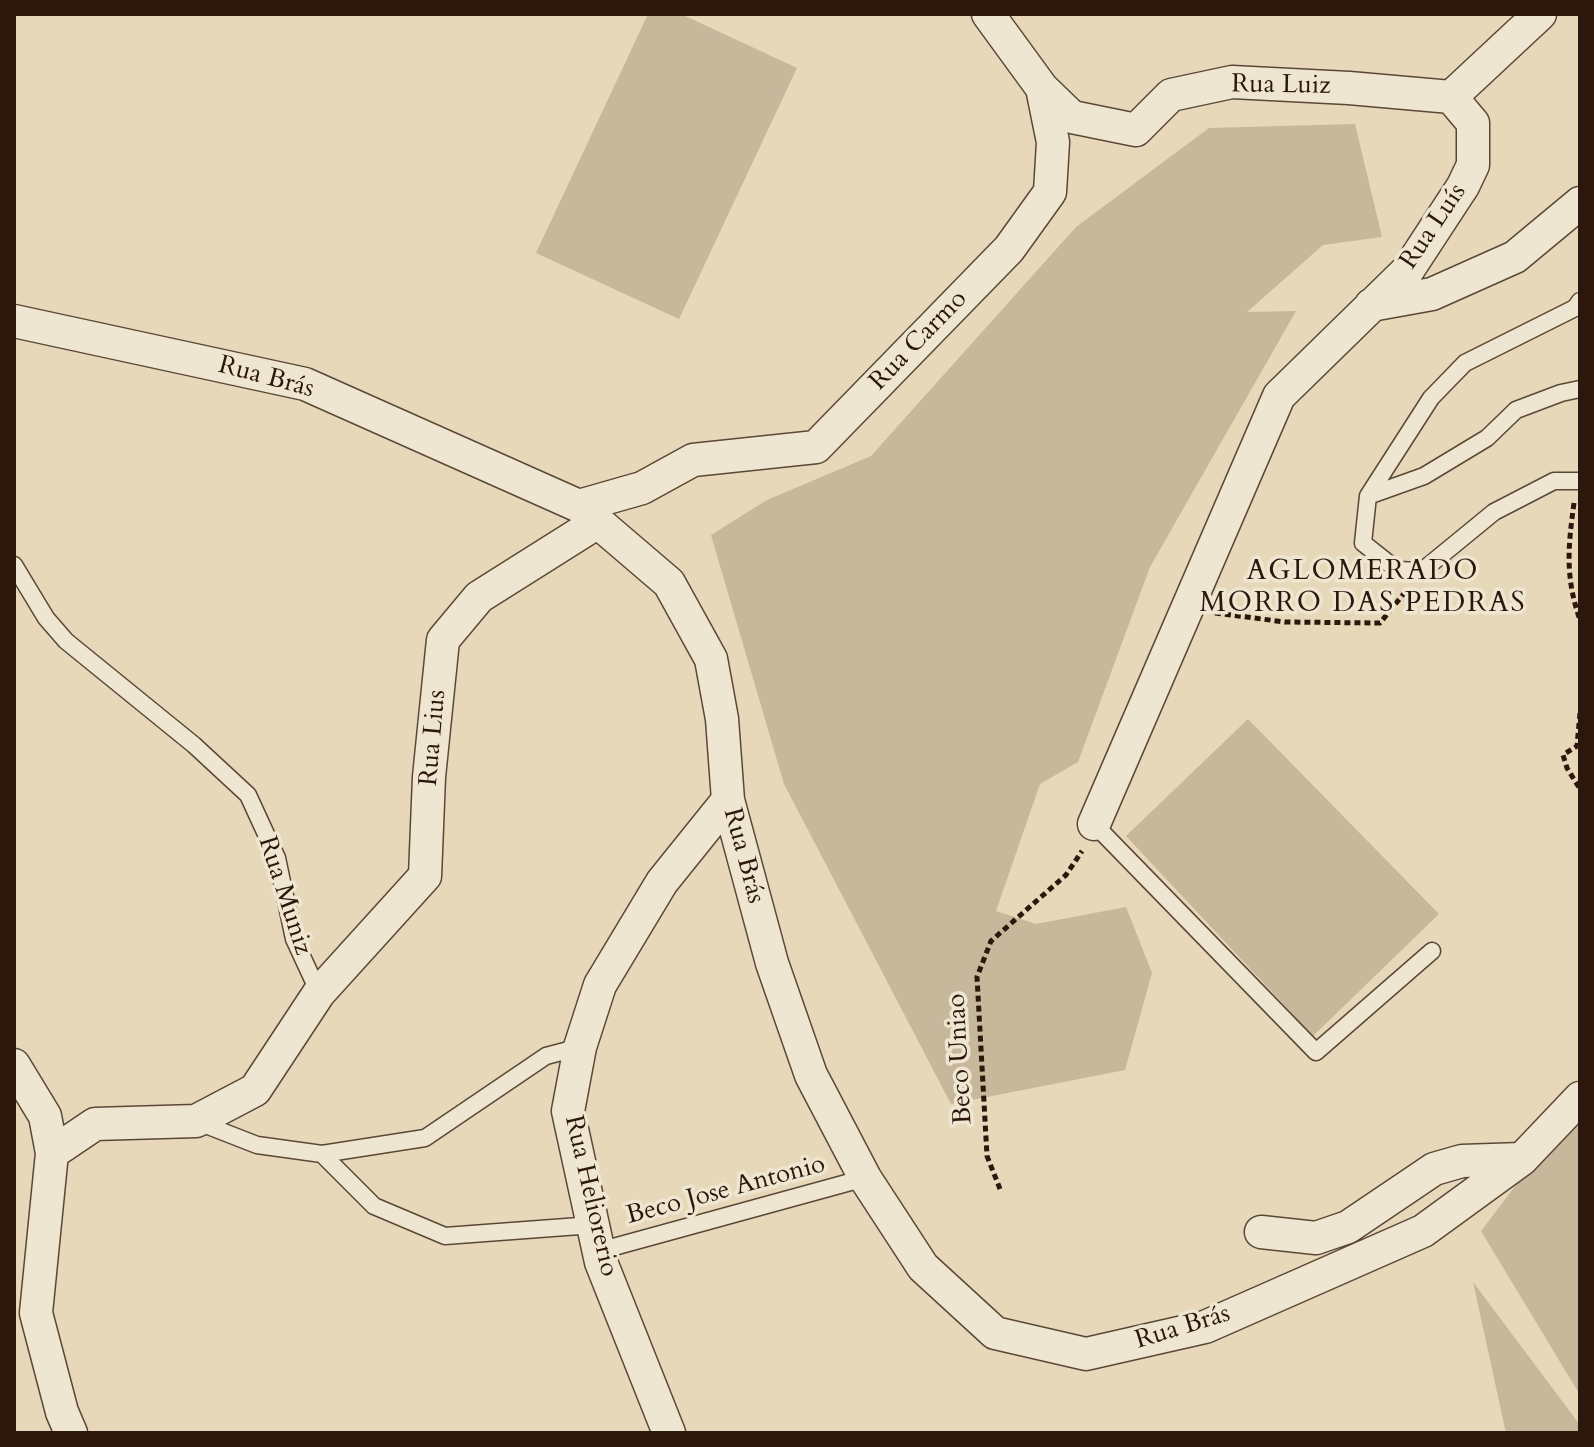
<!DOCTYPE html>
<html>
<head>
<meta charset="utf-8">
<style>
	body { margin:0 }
	#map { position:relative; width:1594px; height:1447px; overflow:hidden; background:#e6d8b8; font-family:Cardo,serif }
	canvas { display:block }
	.frame { position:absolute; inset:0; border:16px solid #2d170d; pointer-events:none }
</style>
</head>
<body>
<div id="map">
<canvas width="1594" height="1447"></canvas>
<div class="frame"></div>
</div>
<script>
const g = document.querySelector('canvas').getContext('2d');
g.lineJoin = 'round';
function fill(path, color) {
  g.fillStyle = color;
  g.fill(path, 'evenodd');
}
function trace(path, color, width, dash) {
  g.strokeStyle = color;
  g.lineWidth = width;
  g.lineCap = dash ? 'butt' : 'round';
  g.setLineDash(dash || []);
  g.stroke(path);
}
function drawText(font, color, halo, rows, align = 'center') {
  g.font = font + ' Cardo,serif';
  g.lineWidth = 7;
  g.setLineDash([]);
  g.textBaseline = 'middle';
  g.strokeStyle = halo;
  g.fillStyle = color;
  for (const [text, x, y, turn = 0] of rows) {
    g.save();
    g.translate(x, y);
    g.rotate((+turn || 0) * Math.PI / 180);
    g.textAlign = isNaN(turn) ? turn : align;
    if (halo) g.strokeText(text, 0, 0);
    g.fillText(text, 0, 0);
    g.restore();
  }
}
fill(new Path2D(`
	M648 14H681L797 68 679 319 536 253Z
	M1355 124 1382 237 1323 245 1247 312 1296 311 1150 567 1078 762 1040 784 996 911 1036 924 1126 907 1152 973 1125 1070 951 1104 784 784 711 535 767 500 871 456 1076 227 1209 128Z
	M1248 719 1439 914 1313 1036 1126 836Z
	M1580 1101V1395L1481 1231Z
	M1473 1282 1580 1425V1433H1506Z`), '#c7b79b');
const service = new Path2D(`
	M1580 301 1575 308 1465 363 1431 398 1368 496 1363 543 1397 570 1422 571 1494 512 1554 481H1580
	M1368 496 1424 476 1487 438 1516 410 1561 393 1580 389
	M14 565 46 618 66 641 194 745 248 795 277 858 294 939 319 993
	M1094 824 1316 1052 1432 951
	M198 1122 257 1145 322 1154 374 1206 445 1236 593 1225
	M322 1154 425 1138 546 1056 580 1047
	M599 1251 865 1178`);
const minor = new Path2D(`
	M1042 88 1072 117 1136 130 1171 95 1232 82 1349 88 1451 97
	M1451 97 1540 14
	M1371 305 1432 294 1515 257 1580 203
	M14 321 305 384 579 506 669 583 711 659 722 719 728 800 772 963 811 1075 865 1178 923 1267 995 1333 1086 1354 1205 1327 1423 1231 1522 1159 1580 1098
	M579 506 642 488 693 460 816 447 1009 249 1050 192 1053 142 1042 88 988 14
	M1094 824 1279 396 1408 270 1463 186 1473 165V123L1451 97
	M14 1065 45 1116 52 1153
	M1261 1232 1316 1238 1348 1227 1434 1169 1462 1161 1522 1159
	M71 1433 62 1412 36 1313 52 1153 95 1124 196 1121 255 1090 319 993 425 876 429 777 443 640 479 597 598 522
	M669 1433 601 1262 568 1111 580 1047 600 985 662 882 728 800`);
trace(service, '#5b4738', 19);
trace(minor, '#5b4738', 35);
trace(new Path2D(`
	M1574 503C1568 547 1565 577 1580 620
	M1215 613 1285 622 1380 623 1406 591
	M1580 713 1577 746 1563 755 1567 768 1580 789
	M1000 1189 987 1156 977 977 991 941 1066 875 1082 851`), '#2d170d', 5, [6, 4]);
trace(service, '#efe6d1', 16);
trace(minor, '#efe6d1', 32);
drawText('26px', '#2d170d', '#efe6d1', [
	["Rua Luiz",1281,86,1],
	["Rua Luís",1434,227,-56],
	["Rua Carmo",919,341,-46],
	["Rua Brás",266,378,15],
	["Rua Lius",434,738,-85],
	["Rua Brás",743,856,75],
	["Rua Muniz",284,896,72],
	["Beco Uniao",961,1059,-93],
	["Beco Jose Antonio",726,1191,-15],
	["Rua Heliorerio",590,1196,77],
	["Rua Brás",1183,1328,-17]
]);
g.letterSpacing = '2px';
drawText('28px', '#2d170d', '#efe6d1', [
	["AGLOMERADO",1363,573],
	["MORRO DAS PEDRAS",1363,605]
]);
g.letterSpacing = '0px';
</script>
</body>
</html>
